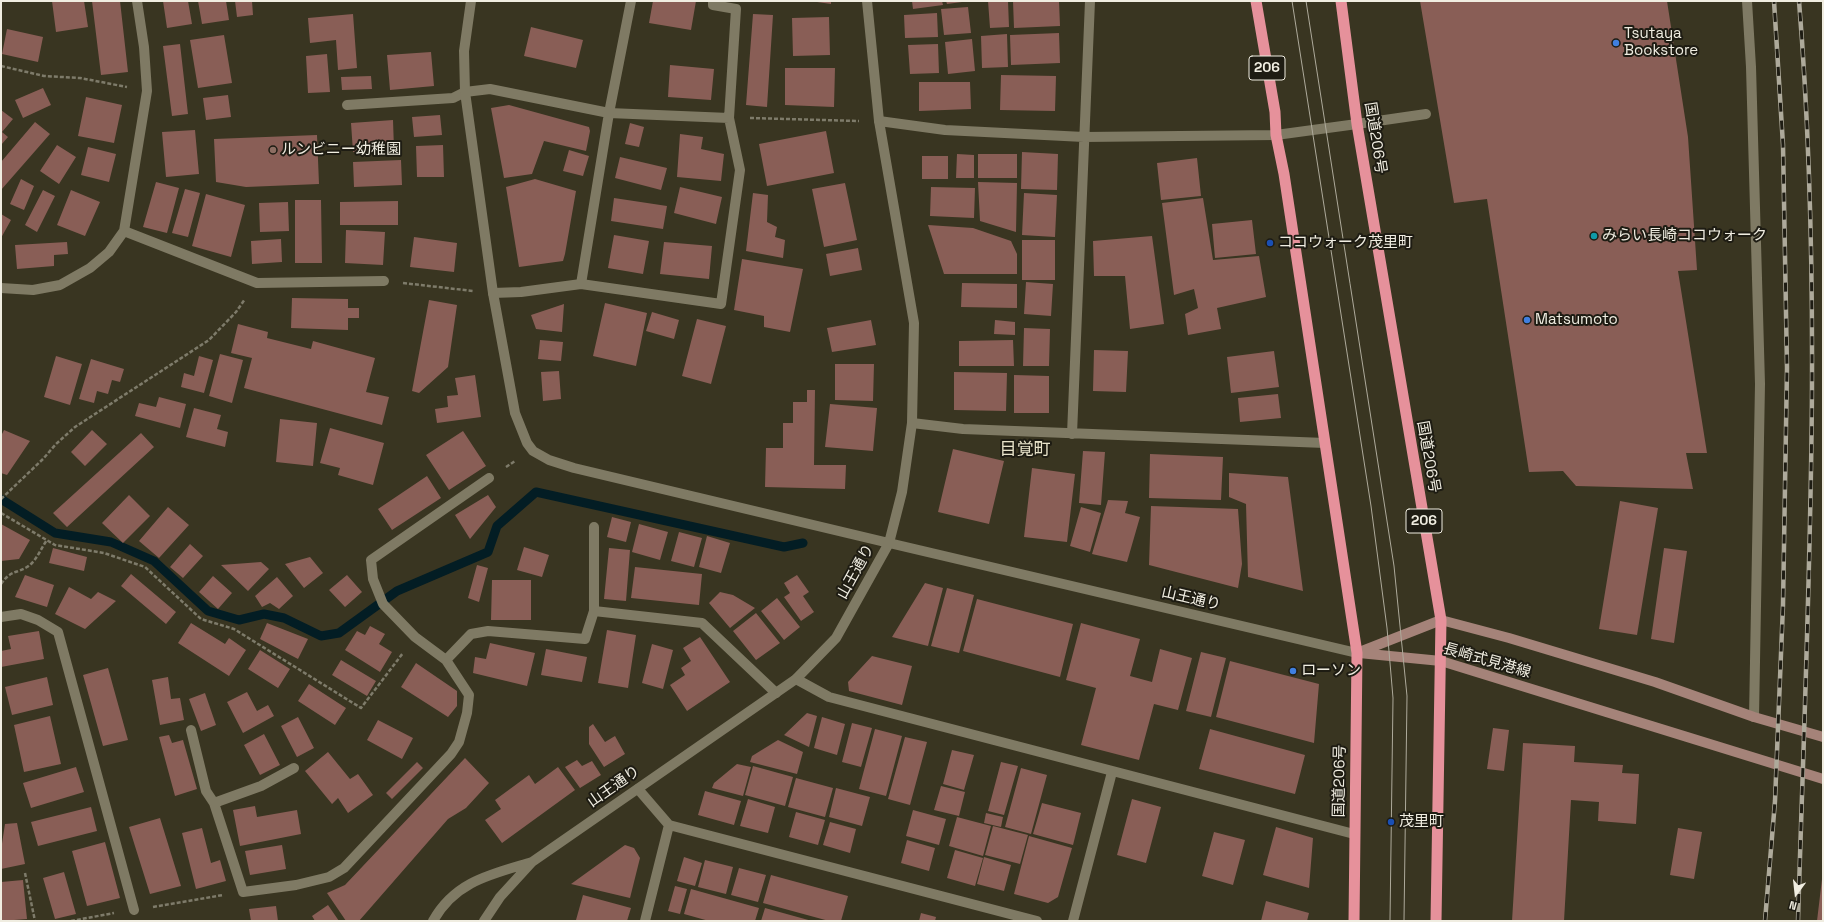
<!DOCTYPE html>
<html>
<head>
<meta charset="utf-8">
<style>
	body { margin:0 }
	#map { position:relative; width:1824px; height:922px; overflow:hidden; background:#393521; font-family:"Space Grotesk",sans-serif }
	canvas { display:block }
	.frame { position:absolute; inset:0; border:2px solid #f0ede1; pointer-events:none }
	.north { position:absolute; left:1776px; top:874px; width:40px; height:40px; -webkit-text-stroke:3px #1e1c13; paint-order:stroke; rotate:195deg; font-size:11px; font-weight:700; line-height:16px; text-align:center; color:#f0ede1 }
	.north::after { content:''; display:block; margin:auto; width:14px; height:18px; background:#f0ede1; clip-path:polygon(50% 0,100% 100%,50% 72%,0 100%) }
</style>
</head>
<body>
<div id="map">
<canvas width="1824" height="922"></canvas>
<div class="frame"></div>
<div class="north">N</div>
</div>
<script>
const g = document.querySelector('canvas').getContext('2d');
g.lineJoin = 'round';
function trace(path, color, width, dash) {
  g.strokeStyle = color;
  g.lineWidth = width;
  g.lineCap = dash ? 'butt' : 'round';
  g.setLineDash(dash || []);
  g.stroke(path);
}
function fill(path, color) {
  g.fillStyle = color;
  g.fill(path, 'evenodd');
}
function drawText(font, color, halo, rows, align = 'center') {
  g.font = font + ' "Space Grotesk","Noto Sans JP",sans-serif';
  g.lineWidth = 4;
  g.setLineDash([]);
  g.textBaseline = 'middle';
  g.strokeStyle = halo;
  g.fillStyle = color;
  for (const [text, x, y, turn = 0] of rows) {
    g.save();
    g.translate(x, y);
    g.rotate((+turn || 0) * Math.PI / 180);
    g.textAlign = isNaN(turn) ? turn : align;
    if (halo) g.strokeText(text, 0, 0);
    g.fillText(text, 0, 0);
    g.restore();
  }
}
trace(new Path2D(`
	M1 499 55 533 111 542 154 561 208 611 239 620 264 614 284 618 321 636 339 633 397 591 488 552 497 526 536 492 784 547 803 543`), '#031d24', 9);
fill(new Path2D(`
	M52 1H84L88 27 56 32Z
	M92 1H120L128 72 101 75Z
	M163 1H188L192 24 167 28Z
	M198 1H226L229 20 202 24Z
	M235 1H252L253 15 237 17Z
	M653 1H696L691 30 649 23Z
	M817 1H831V4L817 2Z
	M912 1H942L943 5 913 9Z
	M946 1H961L962 2 947 4Z
	M988 1H1008L1009 27 990 28Z
	M1013 1H1059L1060 26 1014 28Z
	M1420 1H1667L1688 137 1697 270 1678 271 1707 453H1686L1693 489 1576 486 1563 471 1529 472 1487 199 1454 203Z
	M968 7 971 33 944 35 941 9Z
	M937 13 938 37 905 38 904 15Z
	M353 14 357 68 338 70 336 40 310 43 308 18Z
	M753 14 773 15 767 107 746 105Z
	M829 17 830 55 793 56 792 18Z
	M531 27 583 40 576 68 524 56Z
	M7 29 43 37 38 62 2 54Z
	M1059 33 1060 63 1011 65 1010 35Z
	M1007 34 1008 67 982 68 981 36Z
	M224 35 232 83 198 88 190 40Z
	M972 39 975 71 948 74 945 42Z
	M180 44 188 114 172 116 163 46Z
	M938 44 939 73 910 74 908 45Z
	M431 52 434 86 390 90 387 55Z
	M327 54 330 92 308 93 306 56Z
	M670 65 714 69 711 100 668 97Z
	M785 68H835L834 107 785 105Z
	M1001 75 1056 76 1055 111 1000 110Z
	M371 76 372 89 342 90 341 77Z
	M919 82H970L971 109 919 111Z
	M43 88 51 105 23 118 15 100Z
	M228 95 231 117 206 120 203 98Z
	M86 97 122 105 114 143 78 136Z
	M509 105 589 127 590 131 586 151 544 141 532 174 504 178 491 108Z
	M1 110 13 119 2 132 8 137 1 145Z
	M440 115 442 135 414 137 412 117Z
	M393 120 394 149 353 152 351 123Z
	M35 122 50 134 1 190V162Z
	M630 123 644 127 639 147 625 144Z
	M195 130 199 174 166 177 162 132Z
	M826 131 834 173 767 186 759 144Z
	M680 134 703 137 701 149 724 154 721 181 677 177Z
	M317 135 319 184 246 187 216 182 214 139Z
	M57 145 76 157 59 184 40 171Z
	M443 145 444 177H417L416 146Z
	M88 147 116 154 109 182 81 175Z
	M569 150 589 156 583 176 563 171Z
	M1022 152 1058 154 1057 190 1021 189Z
	M957 154 974 155V178H956Z
	M978 154H1017V178H978Z
	M922 156H948V179H922Z
	M620 157 667 168 661 190 615 178Z
	M1197 158 1201 196 1161 200 1157 163Z
	M401 160 402 185 354 187 353 162Z
	M21 179 34 186 24 210 10 204Z
	M535 179 576 191 565 254 563 261 519 267 506 187Z
	M156 182 179 188 167 233 143 227Z
	M978 182 1017 183 1016 232 980 221Z
	M845 183 857 240 824 247 812 189Z
	M680 187 722 197 716 224 674 213Z
	M931 187 975 188 974 218 930 216Z
	M185 189 200 193 188 237 172 233Z
	M43 190 55 196 37 232 25 225Z
	M71 190 100 202 85 236 57 225Z
	M753 193 768 195 767 222 777 227 775 237 785 240 783 258 746 251Z
	M1024 193 1057 195 1055 237 1022 235Z
	M206 194 245 205 231 257 192 246Z
	M614 198 667 206 663 229 611 221Z
	M1203 198 1213 260 1259 256 1266 297 1217 308 1221 329 1188 335 1185 314 1198 308 1194 289 1174 295 1162 203Z
	M295 200H321L322 263H295Z
	M398 201V225H340V202Z
	M288 202 289 231 260 232 259 203Z
	M1 214 11 220 1 238Z
	M1252 220 1256 254 1215 258 1212 224Z
	M928 225 973 228 1011 241 1017 254V274H944Z
	M346 230 385 232 383 265 345 263Z
	M614 235 649 241 643 274 608 268Z
	M1152 236 1164 324 1130 329 1125 276H1094L1093 241Z
	M414 237 457 243 454 272 410 267Z
	M281 239 282 262 252 264 251 241Z
	M1022 240H1055V280H1022Z
	M67 242 68 254 54 255V266L17 269 15 245Z
	M664 242 712 246 709 279 660 274Z
	M858 248 862 270 830 276 826 254Z
	M742 259 803 269 790 332 764 327V316L734 310Z
	M1026 282 1053 284 1051 316 1024 314Z
	M962 283 1017 284V308L961 307Z
	M292 298 348 299V308H359V318H348V330L291 328Z
	M429 300 457 305 448 367 419 393 412 391Z
	M605 303 647 313 636 366 593 356Z
	M564 304 562 332 536 329 531 315Z
	M652 312 679 320 674 339 646 331Z
	M697 319 726 326 711 384 682 376Z
	M871 320 876 345 832 352 827 328Z
	M995 320 1015 322V335L994 334Z
	M238 324 268 332 267 338 311 349 313 341 375 358 366 392 389 397 382 425 244 388 252 358 231 353Z
	M1024 328 1050 329 1049 366H1023Z
	M540 340 563 342 561 361 538 359Z
	M1013 340 1014 366H959V341Z
	M1094 350 1128 351 1126 392 1093 391Z
	M1274 351 1279 387 1231 393 1227 357Z
	M220 354 243 360 232 403 209 396Z
	M56 356 82 364 70 405 44 397Z
	M199 356 213 360 204 393 181 387 184 373 194 376Z
	M91 359 124 369 120 382 112 380 108 394 97 391 94 403 79 399Z
	M835 364H874L873 401 835 400Z
	M559 371 561 399 543 401 541 372Z
	M954 372 1007 373 1006 411 954 410Z
	M475 375 481 417 437 423 435 409 448 407 447 396 458 395 455 378Z
	M1014 375 1049 376V413H1014Z
	M807 390H815L814 465H846L845 489 765 487 766 448H783V423H793V402H807Z
	M1278 394 1281 418 1240 422 1238 398Z
	M159 397 186 404 180 428 135 416 139 403 156 407Z
	M830 404 877 408 873 451 825 447Z
	M194 408 221 415 217 429 228 432 225 447 186 437Z
	M280 419 317 423 313 466 276 462Z
	M330 428 384 443 373 485 338 475 340 468 320 463Z
	M4 430 30 441 7 475 1 473V436Z
	M92 430 107 444 85 466 71 452Z
	M463 431 486 466 449 490 426 455Z
	M141 433 154 447 67 527 53 513Z
	M953 449 1004 461 989 524 938 512Z
	M1083 451 1105 452 1101 505 1079 503Z
	M1150 454 1223 457 1221 500 1149 498Z
	M1032 468 1075 474 1067 542 1024 537Z
	M1229 473 1288 477 1303 591 1248 577 1246 504 1229 497Z
	M427 476 441 498 392 530 378 509Z
	M129 495 150 516 123 543 102 523Z
	M488 495 496 507 470 539 455 515Z
	M1108 500 1128 501 1125 513 1140 517 1127 562 1092 554Z
	M1620 501 1658 508 1637 635 1599 629Z
	M1151 506 1238 509 1242 564 1238 588 1149 565Z
	M168 507 189 525 159 558 139 541Z
	M1081 507 1101 513 1090 552 1070 546Z
	M612 517 631 522 626 542 607 537Z
	M1 524 30 540 19 559 1 561Z
	M639 524 668 532 660 560 632 552Z
	M679 532 702 538 694 567 671 561Z
	M707 536 730 543 721 573 699 567Z
	M190 544 203 556 183 578 170 567Z
	M524 547 549 555 542 577 517 570Z
	M53 548 87 557 84 571 49 563Z
	M609 548 630 550 626 601 604 599Z
	M1664 548 1687 551 1674 643 1651 639Z
	M310 557 323 573 304 588 285 564Z
	M261 562 269 569 248 591 221 565Z
	M477 565 488 568 479 602 468 598Z
	M635 567 702 574 699 605 631 598Z
	M131 574 176 612 166 624 121 586Z
	M25 575 54 585 47 607 15 597Z
	M347 575 362 592 345 607 329 590Z
	M797 575 809 592 803 596 814 612 801 621 784 597 790 593 784 583Z
	M213 576 232 593 218 609 199 592Z
	M277 577 293 596 279 609 270 603 262 607 255 596Z
	M492 580H531V620H491Z
	M925 583 943 588 928 646 892 637Z
	M69 587 91 599 98 592 116 601 85 629 55 614Z
	M947 588 974 595 959 653 931 646Z
	M720 592 733 595 755 608 730 628 709 603Z
	M777 598 800 627 784 640 761 611Z
	M977 599 1073 624 1060 677 963 651Z
	M756 613 780 643 756 660 733 631Z
	M191 623 225 644 229 638 246 650 229 676 178 643Z
	M267 623 308 639 298 659 260 639Z
	M1081 623 1140 639 1130 676 1152 682 1160 649 1192 658 1178 710 1154 704 1139 760 1081 745 1096 688 1066 680Z
	M370 626 385 634 379 644 392 652 380 672 345 650 357 631 365 635Z
	M607 630 636 635 628 688 598 683Z
	M39 631 44 659 1 667V651L11 649 8 636Z
	M700 637 730 682 687 711 670 685 685 675 681 668 691 661 683 648Z
	M490 643 535 653 527 686 473 673 475 657 486 659Z
	M652 644 673 650 663 689 642 683Z
	M546 649 587 657 582 682 541 675Z
	M260 650 290 669 278 688 248 669Z
	M1201 652 1226 658 1211 717 1186 711Z
	M872 656 912 666 902 705 849 691 848 682Z
	M341 660 376 681 367 696 332 675Z
	M1230 661 1319 684 1314 743 1216 717Z
	M416 663 457 691V706L448 717 401 687Z
	M108 668 128 740 103 746 83 675Z
	M47 677 53 705 12 715 5 687Z
	M168 677 171 699 180 698 184 720 160 725 152 680Z
	M309 684 346 708 335 725 298 701Z
	M247 692 257 711 268 705 274 716 243 733 227 702Z
	M205 693 216 725 201 731 189 699Z
	M807 713 817 716 809 747 784 735Z
	M50 716 61 764 24 772 14 725Z
	M298 717 314 748 297 757 281 726Z
	M822 717 845 724 837 755 814 748Z
	M378 720 413 738 402 759 367 740Z
	M852 723 872 728 861 767 842 762Z
	M593 724 605 742 615 736 625 754 604 767 589 744V727Z
	M1493 728 1509 730 1504 771 1487 769Z
	M875 729 902 736 886 796 859 789Z
	M1210 729 1305 755 1295 794 1199 769Z
	M264 734 280 765 260 775 244 745Z
	M169 735 172 743 183 740 197 789 175 796 159 737Z
	M905 737 927 742 910 805 888 799Z
	M778 740 803 752 797 774 750 762 752 756Z
	M1523 743 1575 746 1574 762 1623 765 1622 773 1639 774 1636 824 1598 821 1599 802 1571 800 1564 921H1512Z
	M952 750 974 755 964 790 943 784Z
	M328 752 350 779 358 774 373 795 348 813 338 798 332 804 305 771Z
	M465 758 489 783 466 808 448 819 359 921H346L327 893 345 885Z
	M577 760 582 766 592 761 601 775 580 788 565 767Z
	M417 762 423 768 392 799 386 793Z
	M1001 762 1018 766 1004 815 988 811Z
	M737 764 751 767 743 796 712 788 714 783Z
	M753 766 793 777 785 806 745 795Z
	M76 767 84 792 31 808 23 783Z
	M558 767 575 790 502 843 485 820 501 809 495 800 529 775 535 784Z
	M1021 768 1047 775 1031 834 1005 827Z
	M796 778 833 788 825 817 788 807Z
	M941 786 965 792 959 816 934 810Z
	M836 788 870 797 862 826 829 817Z
	M705 791 741 801 734 825 698 815Z
	M748 799 775 807 768 833 740 826Z
	M1132 799 1161 807 1146 863 1117 855Z
	M1042 803 1081 813 1073 845 1033 834Z
	M255 806 257 817 297 810 301 834 240 846 233 810Z
	M91 807 97 831 38 846 31 822Z
	M913 810 946 819 939 845 906 836Z
	M796 812 825 820 818 845 789 837Z
	M986 813 1003 817 1001 827 984 823Z
	M957 817 991 826 983 856 949 846Z
	M160 818 181 886 150 894 129 827Z
	M830 822 856 829 850 853 823 845Z
	M17 823 25 864 1 869V850L5 824Z
	M993 826 1028 835 1020 864 985 855Z
	M1276 827 1313 838 1309 888 1263 875Z
	M202 828 211 863 220 860 226 881 196 889 182 833Z
	M1678 828 1702 832 1694 879 1670 875Z
	M1214 832 1245 840 1233 885 1202 876Z
	M1029 836 1072 848 1058 897 1048 903 1014 894Z
	M907 840 935 848 929 871 901 863Z
	M105 842 120 898 87 906 72 851Z
	M282 845 286 869 250 875 245 851Z
	M625 845 634 848 640 858 630 898 571 884Z
	M955 850 983 858 975 886 947 878Z
	M684 857 702 863 695 886 677 881Z
	M984 857 1011 865 1004 891 977 884Z
	M705 860 733 867 726 894 698 887Z
	M739 868 766 875 758 902 731 895Z
	M64 872 76 914 55 919 43 878Z
	M771 875 848 896 841 921H829L763 903Z
	M1822 879 1823 921H1817Z
	M23 880 27 919 1 921V882Z
	M675 886 687 889 680 914 668 911Z
	M691 889 759 908 755 921H709L684 914Z
	M583 895 631 908 627 921 576 920Z
	M1266 901 1309 913 1307 921H1261Z
	M328 905 339 921H315L312 916Z
	M276 906 278 921H251L249 909Z
	M765 908 812 921H761Z
	M921 913 936 917 935 921H919Z`), '#895e56');
trace(new Path2D(`
	M1 66 44 76 80 78 127 87
	M750 118 859 121
	M403 283 473 291
	M506 467 515 461
	M1 499 43 459 56 444 75 427 209 340 236 312 245 299
	M1 513 55 545 104 553 145 567 201 619 234 629 361 708 403 653
	M1 584C11 570 15 574 27 567 36 562 41 548 47 540
	M25 873 35 921
	M153 907 223 895
	M71 921 114 913`), '#7e7b6a', 2.5, [4, 2]);
trace(new Path2D(`
	M1357 124 1426 114`), '#7f7a64', 10);
trace(new Path2D(`
	M1747 1 1751 67 1760 384 1754 717
	M347 105 453 98 465 92 490 89 609 113 729 118
	M879 121 945 130 1084 137 1276 135 1357 124
	M124 231 257 283 384 281
	M581 284 609 113 631 1
	M1 288 33 290 60 285 90 268 109 252 124 231 147 91 144 47 137 1
	M493 293 521 292 581 284 721 304 740 170 729 118 736 9 713 5V1
	M912 423 963 429 1325 443
	M1072 434 1090 1
	M594 611V527
	M1 617 21 614 38 620 58 632 134 910
	M446 660 471 634 488 631 585 639 594 611 702 623 776 693
	M796 679 829 697 1354 834
	M191 730 206 791 214 803 243 892 296 885 329 877 344 868 451 754 459 742 467 713 469 695 446 660 415 637 383 604 373 579 371 560 489 478
	M638 789 669 825 1037 921
	M214 803 261 786 294 768
	M645 921 669 825
	M1073 921 1112 772`), '#7f7a64', 10);
trace(new Path2D(`
	M471 1 464 51 465 92 493 293 515 413 527 443 533 451 549 460 574 468 889 543 902 492 912 423 914 323 879 121 867 1
	M433 921C455 881 492 874 532 862
	M484 921 500 897 532 862 796 679 836 638 889 543 1357 653`), '#7f7a64', 10);
trace(new Path2D(`
	M1357 653 1441 620 1509 638 1655 682 1754 717 1823 737
	M1359 653 1441 661 1823 779`), '#a58379', 10);
trace(new Path2D(`
	M1256 1 1275 112 1276 135 1284 174 1357 653 1354 921
	M1341 1 1357 124 1441 620 1436 921`), '#e6919b', 11);
trace(new Path2D(`
	M1292 1 1371 506 1387 628 1393 698 1390 921
	M1306 1 1394 566 1407 696 1404 921`), '#aeaa9b', 1);
const rail = new Path2D(`
	M1765 921 1775 801 1783 605 1787 368 1783 145 1774 1
	M1798 921C1807 615 1824 307 1799 1`);
trace(rail, '#aeaa9b', 4.5);
trace(rail, '#1e1c13', 3, [9]);
for (const [x, y, r, color] of [
	[1616,43,4,"#3f7fe0"],
	[273,150,4,"#8d6e63"],
	[1594,236,4,"#0f9aa8"],
	[1270,243,4,"#1a4fb4"],
	[1527,320,4,"#3f7fe0"],
	[1293,671,4,"#3f7fe0"],
	[1391,822,4,"#1a4fb4"]
]) {
  const dot = new Path2D();
  dot.arc(x, y, r, 0, 2 * Math.PI);
  g.fillStyle = color;
  g.fill(dot);
  trace(dot, '#1e1c13', 1.5);
}
for (const [x, y, w] of [
	[1267,68,36],
	[1424,521,36]
]) {
  const box = new Path2D();
  box.roundRect(x - w / 2, y - 12, w, 24, 3);
  g.fillStyle = '#1e1c13';
  g.fill(box);
  trace(box, '#f0ede1', 1);
}
drawText('bold 14px', '#f0ede1', null, [
	["206",1267,68],
	["206",1424,521]
]);
drawText('15px', '#f0ede1', '#1e1c13', [
	["Tsutaya",1624,34],
	["Bookstore",1624,51],
	["ルンビニー幼稚園",281,150],
	["みらい長崎ココウォーク",1602,236],
	["ココウォーク茂里町",1278,243],
	["Matsumoto",1535,320],
	["ローソン",1301,671],
	["茂里町",1399,822]
], 'left');
drawText('15px', '#f0ede1', '#1e1c13', [
	["国道206号",1375,138,81],
	["国道206号",1428,457,80],
	["山王通り",856,572,-61],
	["山王通り",1191,599,13],
	["長崎式見港線",1487,661,16],
	["国道206号",1340,781,-89],
	["山王通り",614,787,-35]
]);
drawText('17px', '#e8e3ca', '#1e1c13', [
	["目覚町",1025,450]
]);
</script>
</body>
</html>
